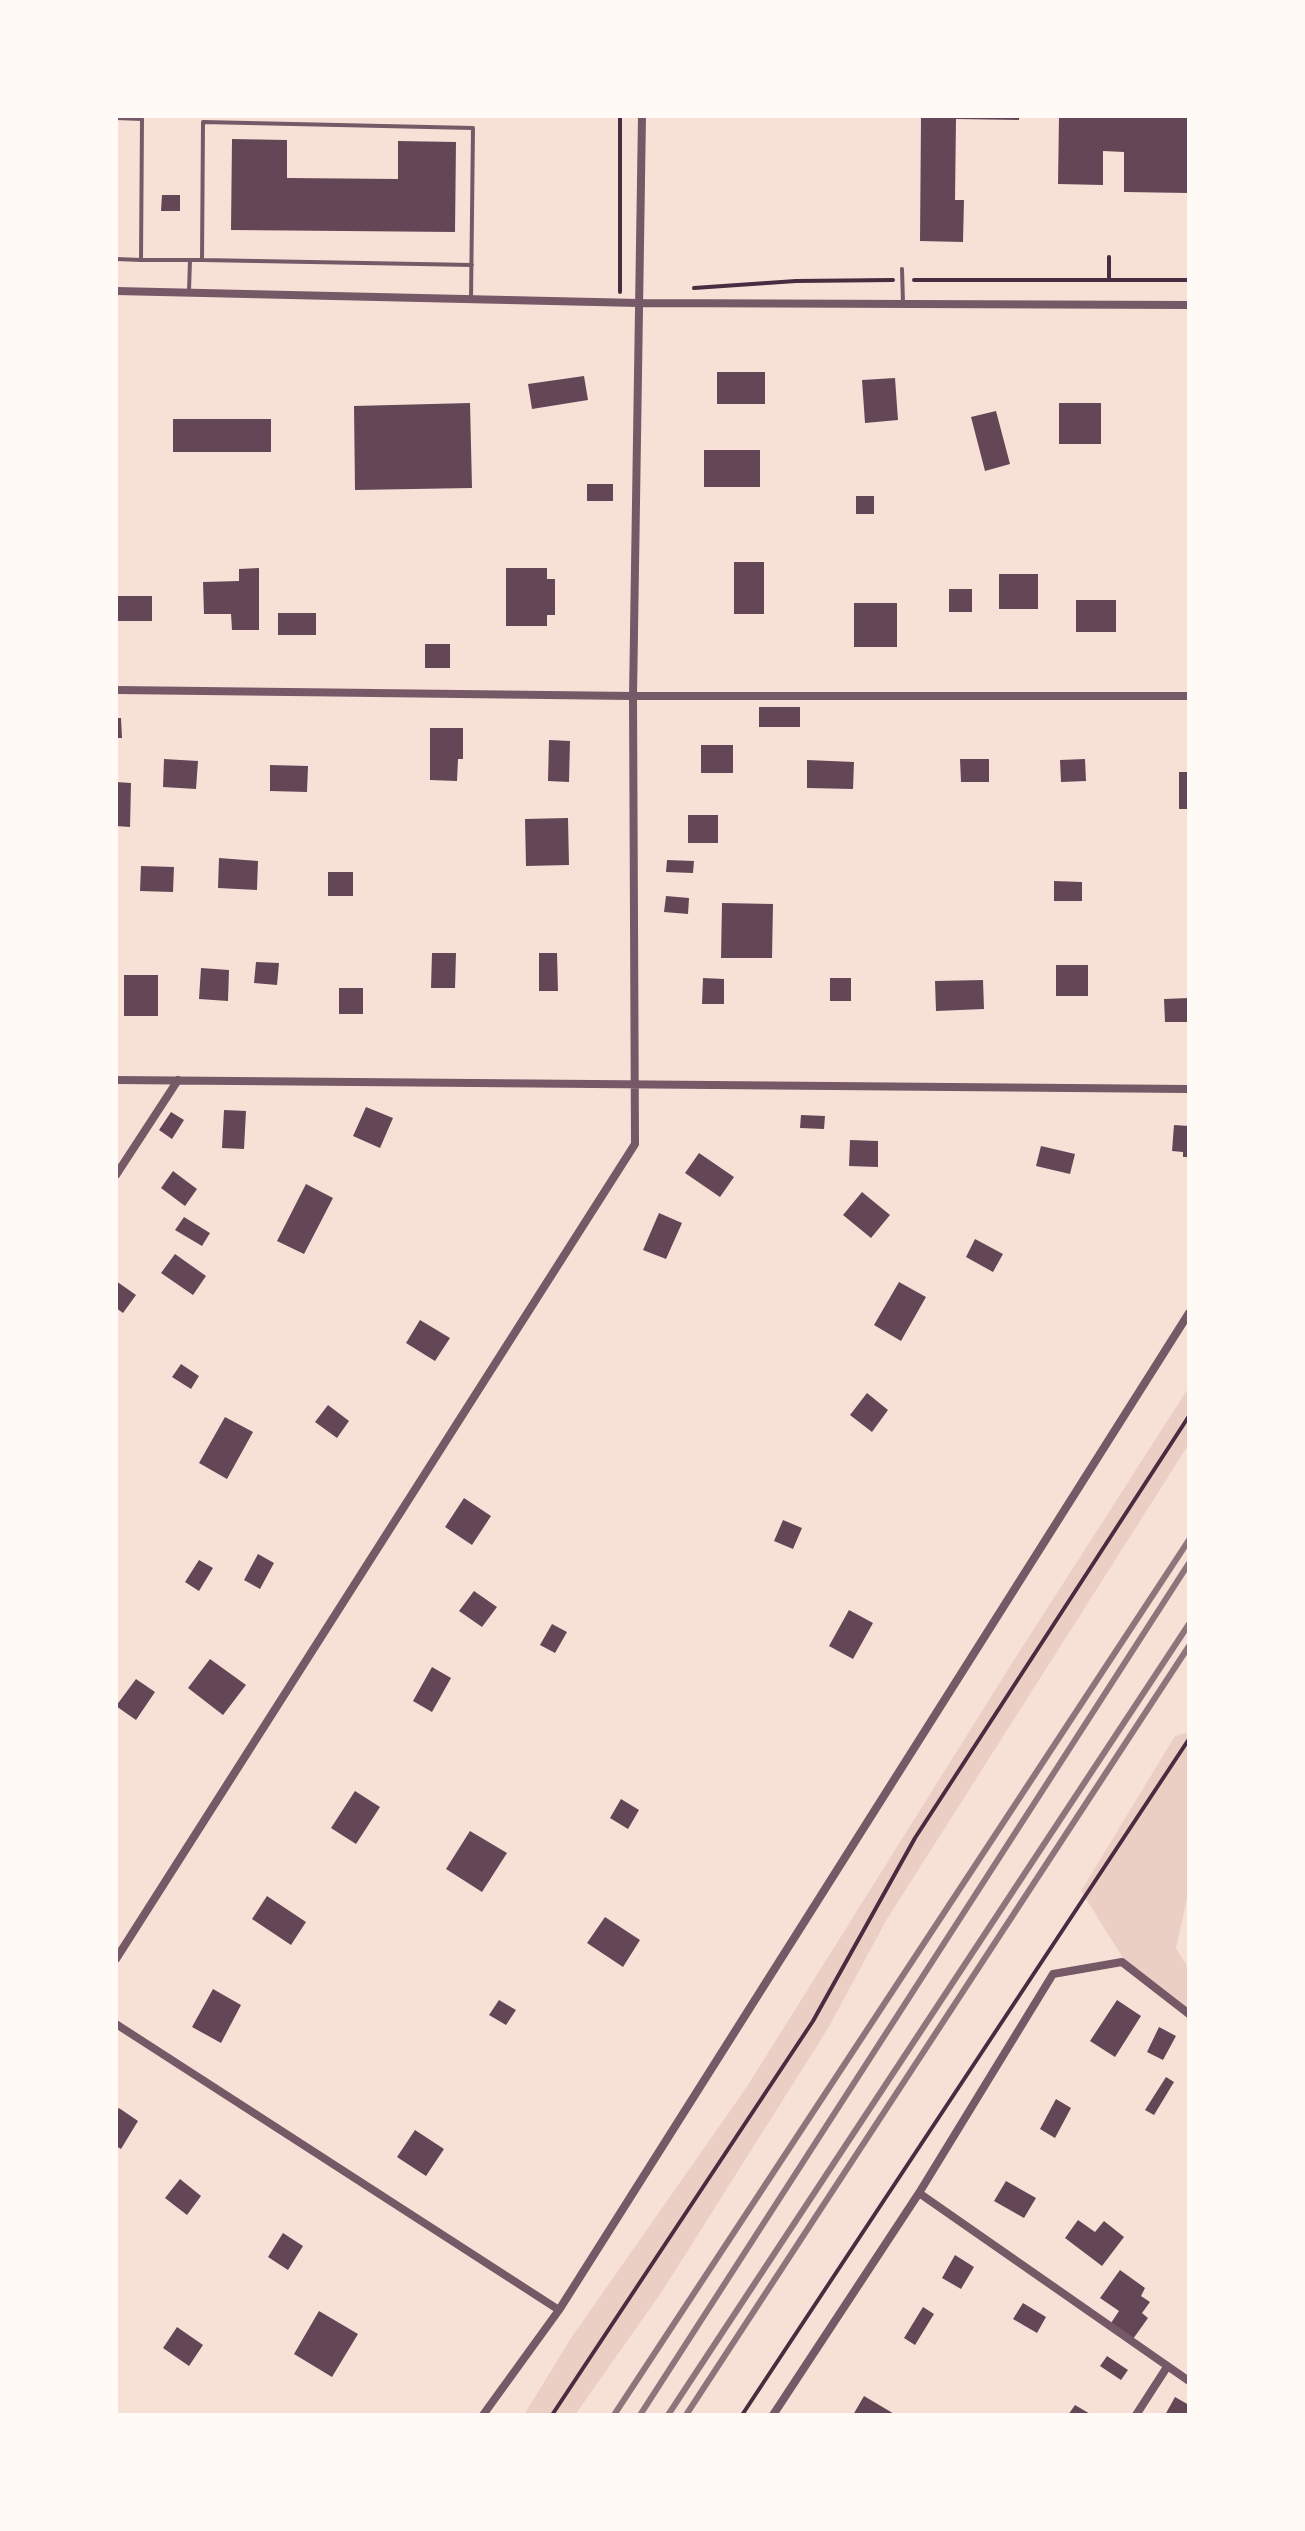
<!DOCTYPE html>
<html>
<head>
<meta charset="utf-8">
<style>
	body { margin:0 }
	#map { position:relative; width:1305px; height:2531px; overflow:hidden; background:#f7e1d7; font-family:"DM Sans",sans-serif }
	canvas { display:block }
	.frame { position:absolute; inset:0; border:118px solid #fffaf5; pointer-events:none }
</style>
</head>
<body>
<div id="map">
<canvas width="1305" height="2531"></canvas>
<div class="frame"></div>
</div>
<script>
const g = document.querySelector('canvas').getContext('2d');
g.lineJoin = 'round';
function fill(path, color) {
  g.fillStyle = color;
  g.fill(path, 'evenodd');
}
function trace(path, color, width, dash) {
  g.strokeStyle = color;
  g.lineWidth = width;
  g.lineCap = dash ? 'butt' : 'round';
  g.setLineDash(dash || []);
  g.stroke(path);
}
fill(new Path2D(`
	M1189 1387V1444L887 1919 827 2030 663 2290 575 2415H524L571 2338 746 2088 1014 1660Z
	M1189 1732V1890L1176 1948 1189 1969V2010L1123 1958 1081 1891 1175 1736Z`), '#ebcfc5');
fill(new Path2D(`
	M921 116H1019V120L956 119 955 200H964L963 242 920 241Z
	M1059 116H1189V193L1124 192V152L1103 151V185L1058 184Z
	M232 139 287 140V178L398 179V141L456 142 455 232 231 230Z
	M162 195H180V211H161Z
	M717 372H765V404H717Z
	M584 376 588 400 532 409 528 384Z
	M895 378 898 420 865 423 862 380Z
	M470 403 472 488 355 490 354 406Z
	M1059 403H1101V444H1059Z
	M996 411 1010 464 985 471 971 417Z
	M173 419H271V452H173Z
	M704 450H760V487H704Z
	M587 484H613V501H587Z
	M856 496H874V514H856Z
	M734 562H764V614H734Z
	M259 568V630H232L231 614H204L203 582 239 581V569Z
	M506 568H547V579H555V615H547V626H506Z
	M999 574H1038V609H999Z
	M949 589H972V612H949Z
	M116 596H152V621H116Z
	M1076 600H1116V632H1076Z
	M854 603H897V647H854Z
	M278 613H316V635H278Z
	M425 644H450V668H425Z
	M759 707H800V727H759Z
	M116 718H121L122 738H116Z
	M430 728H463V759H458L457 781 430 780Z
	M549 740 570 741 569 782 548 781Z
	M701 745H733V773H701Z
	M164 759 198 761 196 789 163 787Z
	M960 759H989V782H961Z
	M1085 759 1086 781 1061 782 1060 760Z
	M807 760 854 762 853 789 807 788Z
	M270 765 308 766 307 792 270 791Z
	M1179 772H1189V809H1179Z
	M116 782 131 783 130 827 116 826Z
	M688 815H718V843H688Z
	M568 818 569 865 526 866 525 819Z
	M219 858 258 861 257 890 218 888Z
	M667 860 694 861 693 873 666 872Z
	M141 866 174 867 173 892 140 891Z
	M328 872H353V896H328Z
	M1054 881 1082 882V901H1054Z
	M666 896 689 898 688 914 664 912Z
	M722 903 773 904 772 958H721Z
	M432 953H456L455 988H431Z
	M539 953H557L558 991H539Z
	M256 962 279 963 277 985 254 983Z
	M1056 965H1088V996H1056Z
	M201 968 229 970 228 1001 199 999Z
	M124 975H158V1016H124Z
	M703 978 724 979V1004H702Z
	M830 978H851V1001H830Z
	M983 980 984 1009 936 1011 935 981Z
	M339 988H363V1014H339Z
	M1189 998V1022H1165L1164 999Z
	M366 1107 393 1118 380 1148 353 1136Z
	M224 1110 246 1111 244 1149 222 1148Z
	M171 1112 184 1120 172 1139 159 1130Z
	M801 1115 825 1116 824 1129 800 1128Z
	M1174 1125 1189 1126V1157H1183V1152L1172 1151Z
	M850 1140 878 1141V1167L849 1166Z
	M1041 1146 1075 1154 1070 1174 1036 1166Z
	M699 1153 734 1177 720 1197 685 1173Z
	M173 1171 197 1189 185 1206 161 1188Z
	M306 1184 333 1198 304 1254 277 1241Z
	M862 1192 890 1215 871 1238 843 1215Z
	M659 1213 682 1223 666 1259 643 1250Z
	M184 1217 210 1233 202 1246 175 1230Z
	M975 1239 1003 1254 993 1272 966 1257Z
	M175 1254 206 1276 193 1295 161 1273Z
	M116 1281 136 1295 123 1313 116 1308Z
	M899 1282 926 1297 901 1341 874 1325Z
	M420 1320 450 1338 435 1361 406 1343Z
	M181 1364 199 1376 191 1389 172 1377Z
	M867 1393 888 1410 872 1432 850 1415Z
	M328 1405 349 1421 337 1438 315 1422Z
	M225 1417 253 1432 227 1479 199 1463Z
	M464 1498 491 1516 472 1545 445 1527Z
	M783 1520 802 1528 793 1549 774 1541Z
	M258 1554 274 1563 260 1589 244 1580Z
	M199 1560 213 1568 199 1591 185 1582Z
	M474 1591 497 1607 482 1627 459 1611Z
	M849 1610 873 1623 853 1659 829 1646Z
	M552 1624 567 1632 555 1653 540 1645Z
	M210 1659 246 1685 223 1715 188 1688Z
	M432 1667 451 1678 432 1712 413 1701Z
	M136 1679 155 1692 136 1720 116 1706Z
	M355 1791 380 1807 356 1844 331 1828Z
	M621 1799 639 1810 628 1829 610 1818Z
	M470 1831 507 1853 482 1892 446 1869Z
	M267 1896 306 1922 291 1945 252 1919Z
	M605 1917 640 1940 623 1967 587 1943Z
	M213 1989 241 2005 221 2043 192 2027Z
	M499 2000 516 2010 506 2025 489 2015Z
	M1117 2000 1141 2016 1115 2057 1090 2041Z
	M1159 2027 1176 2036 1163 2060 1147 2052Z
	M1166 2077 1174 2082 1154 2115 1145 2110Z
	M1056 2099 1071 2108 1055 2138 1040 2129Z
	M119 2108 138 2121 121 2149 116 2146V2112Z
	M415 2130 444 2149 426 2176 397 2157Z
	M180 2179 201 2196 187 2215 165 2198Z
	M1006 2181 1036 2198 1024 2218 994 2201Z
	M1078 2220 1095 2232 1104 2221 1124 2237 1102 2266 1065 2238Z
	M283 2233 303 2246 288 2270 268 2257Z
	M955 2255 974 2267 961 2289 942 2278Z
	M1120 2270 1145 2288 1141 2296 1150 2302 1142 2313 1148 2318 1133 2339 1111 2323 1119 2311 1100 2298Z
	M1023 2303 1046 2317 1037 2333 1013 2319Z
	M923 2307 934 2314 915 2345 904 2338Z
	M319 2311 358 2334 332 2377 294 2354Z
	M177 2327 203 2345 189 2366 163 2348Z
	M1107 2356 1128 2370 1121 2380 1100 2366Z
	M864 2396 896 2415H853Z
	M1175 2397 1189 2405 1188 2415H1165Z
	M1075 2405 1092 2415H1068Z`), '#644757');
trace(new Path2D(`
	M620 116V292
	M1109 257V279
	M914 280H1189
	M694 288 796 281 893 280
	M552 2415 813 2021 915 1838 1189 1416
	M742 2415 1189 1739`), '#4a2c40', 4);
trace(new Path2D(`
	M116 118 142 119 141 260H190L189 291
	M116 259 141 260
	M190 260H202L203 122 473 128 471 299
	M202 260 472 265
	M902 269 903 303`), '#755966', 4);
trace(new Path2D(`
	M116 291 638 303 1189 305
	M116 690 633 696H1189
	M116 1080 1189 1089
	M116 1175 178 1080
	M116 1959 635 1144 633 696 642 116
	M116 2024 559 2310
	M919 2193 1189 2381
	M483 2415 559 2310 1189 1313
	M773 2415 919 2193 1053 1974 1122 1962 1189 2014
	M1136 2415 1167 2367`), '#755966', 8);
trace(new Path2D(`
	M614 2415 1189 1540
	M640 2415 1189 1563
	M668 2415 1189 1624
	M686 2415 1189 1646`), '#8f747c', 6);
</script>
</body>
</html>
